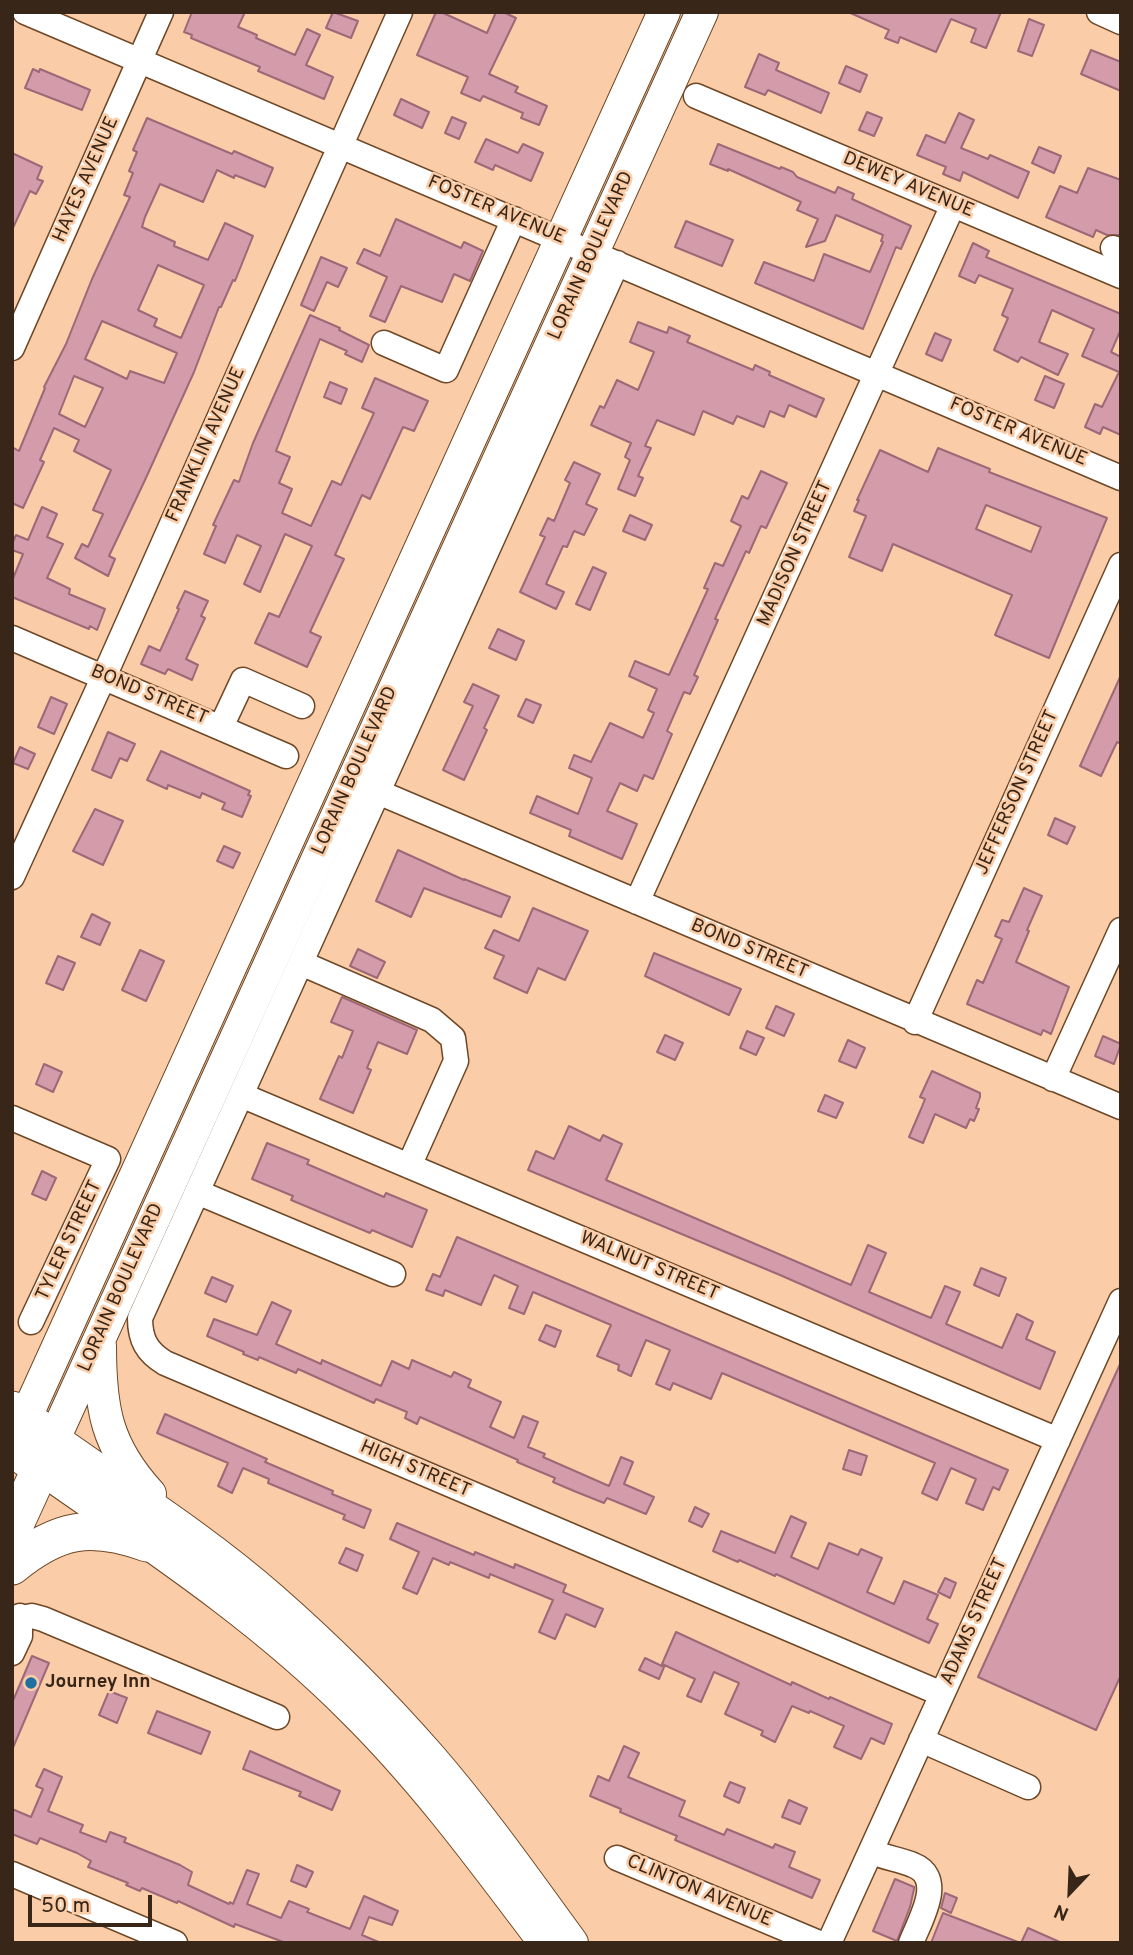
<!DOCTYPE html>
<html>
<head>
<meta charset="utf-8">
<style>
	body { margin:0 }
	#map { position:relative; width:1133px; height:1955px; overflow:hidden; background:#facca7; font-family:Overpass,sans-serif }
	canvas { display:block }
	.frame { position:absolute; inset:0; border:14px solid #382618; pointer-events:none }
	.north { position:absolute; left:1035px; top:1857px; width:70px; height:70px; -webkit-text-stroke:5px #facca7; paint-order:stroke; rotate:203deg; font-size:19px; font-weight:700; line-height:28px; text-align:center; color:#382618 }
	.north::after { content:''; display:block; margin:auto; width:24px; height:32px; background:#382618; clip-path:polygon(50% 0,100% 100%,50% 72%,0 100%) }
	.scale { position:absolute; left:28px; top:1895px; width:124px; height:32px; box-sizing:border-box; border:4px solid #382618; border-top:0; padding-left:9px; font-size:21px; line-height:24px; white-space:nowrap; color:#382618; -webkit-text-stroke:5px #facca7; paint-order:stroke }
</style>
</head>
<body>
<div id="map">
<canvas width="1133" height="1955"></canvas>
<div class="frame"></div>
<div class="north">N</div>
<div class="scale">50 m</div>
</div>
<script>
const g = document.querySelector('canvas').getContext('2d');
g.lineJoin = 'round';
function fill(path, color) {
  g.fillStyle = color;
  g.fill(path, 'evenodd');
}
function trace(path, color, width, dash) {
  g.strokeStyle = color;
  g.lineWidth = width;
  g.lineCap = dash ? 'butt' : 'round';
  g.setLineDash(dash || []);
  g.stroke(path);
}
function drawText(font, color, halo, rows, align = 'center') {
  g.font = font + ' Overpass,sans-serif';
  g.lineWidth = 5;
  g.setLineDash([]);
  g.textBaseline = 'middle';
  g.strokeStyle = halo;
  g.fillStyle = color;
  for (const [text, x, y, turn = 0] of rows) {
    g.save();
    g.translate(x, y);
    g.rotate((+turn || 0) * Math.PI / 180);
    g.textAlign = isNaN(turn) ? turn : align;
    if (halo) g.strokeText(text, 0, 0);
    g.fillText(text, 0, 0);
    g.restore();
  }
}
const building = new Path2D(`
	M192 12H245L238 27 257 35 256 38 295 55 307 29 320 35 306 65 333 77 324 99 258 71 260 67 191 38 192 35 184 32Z
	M333 12 358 21 351 38 326 28Z
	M436 12H441L487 33 496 12H503L516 18 489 74 518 87 515 92 547 106 539 125 521 118 523 113 483 96 480 101 461 93 468 77 417 55Z
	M848 12H1001L986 48 971 42 976 29 951 19 936 52 900 37 898 43 885 38 889 30Z
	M1029 19 1044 25 1032 56 1018 51Z
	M1091 50 1121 62V91L1081 74Z
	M759 54 779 63 776 70 829 93 821 113 768 90 765 95 745 87Z
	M846 66 867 75 860 92 839 83Z
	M33 69 39 72 40 69 90 90 82 110 25 88Z
	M401 99 429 112 422 128 394 115Z
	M867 112 882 118 874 136 859 130Z
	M959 113 974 120 961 148 988 159 990 155 1029 172 1018 198 963 172 960 181 943 174 946 167 917 155 926 135 945 143Z
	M452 117 466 123 459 139 445 133Z
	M147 118 232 154 234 151 273 168 265 187 235 175 234 178 217 170 203 202 160 184 145 217 142 227 175 242 174 246 208 260 225 223 253 236 235 281 233 280 221 307H219L194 372 145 480 109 556 115 559 108 576 75 558 82 544 88 547 103 514 93 510 111 470 74 451 79 440 54 428 40 460 44 462 23 508 12 503V447L19 451 45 388 44 387 66 344 92 279 130 197 124 195 133 173 129 171 137 152 133 150ZM158 265 204 285 181 338 154 326 157 319 138 310ZM102 321 177 353 164 383 130 371 127 379 85 359ZM74 376 103 388 85 427 59 414Z
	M486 139 518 153 523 144 543 153 531 181 495 165 493 170 475 162Z
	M718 144 780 169 781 167 793 172 797 177 835 193 838 187 854 194 852 199 911 226 901 249 896 247 863 329 755 283 764 262 814 281 824 254 870 272 883 242 881 241 883 235 836 215 825 241 806 247 818 219 797 210 801 202 728 169V171L710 164Z
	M1039 147 1061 156 1054 173 1032 163Z
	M12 153 42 167 37 179 43 181 36 194 30 191 12 230Z
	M1088 168 1121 180V235H1107L1096 230 1093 237 1046 217 1060 186 1077 193Z
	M396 219 461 248 464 242 483 251 470 281 454 274 442 302 401 286 385 322 370 316 387 277 357 263 364 249 380 256Z
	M686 221 733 240 722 266 675 247Z
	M973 243 989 251 986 257 1121 314V329L1111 352 1121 357V435L1103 427 1100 434 1085 427 1095 404 1102 407 1119 372 1082 356 1094 329 1052 310 1039 342 1068 354 1058 375 1021 357 1018 362 994 350 1008 318 1002 315 1013 289 979 275 975 283 959 276Z
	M321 257 347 268 338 287 327 282 314 311 301 305Z
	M310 315 340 328 339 330 369 345 362 362 345 354 347 351 320 339 276 451 290 457 279 483 292 489 282 513 311 526 332 481 341 485 374 413 362 408 375 378 428 401 414 431 403 427 370 499 362 495 335 555 344 559 310 632 321 637 307 667 255 643 269 613 279 617 312 546 285 534 260 592 244 584 261 546 237 535 225 563 204 554 216 526 213 525 219 512 234 480 239 482 253 443Z
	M638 322 667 333 669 327 690 336 687 342 753 370 755 365 770 372 769 375 824 399 816 417 789 405 784 417 770 411 764 427 737 416 733 424 703 411 694 435 657 420 645 446 651 448 638 476 643 478 635 496 618 489 630 460 625 457 631 443 591 425 600 406 604 408 617 380 638 390 654 352 630 342Z
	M935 333 951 340 942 361 926 354Z
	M1045 376 1064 384 1054 408 1035 400Z
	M330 382 347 389 341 404 324 397Z
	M938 448 990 469 989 472 1107 518 1049 658 995 635 1012 595 893 544 882 571 849 557 866 516 854 511 859 500H857L880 450 928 472ZM986 505 1041 527 1031 552 976 529Z
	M574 462 600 474 586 504 597 509 584 535 574 531 567 547 563 546 546 584 564 592 556 609 520 592 545 537 540 535 548 518 554 521 570 483 565 480Z
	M761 471 787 483 766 528 761 526 749 553 746 551 715 619 718 620 694 675 698 677 690 694 684 692 667 731 672 734 653 779 644 775 637 791 620 783 607 811 637 824 622 859 569 836 571 830 530 813 537 796 578 814 592 778 569 768 574 755 591 762 610 723 643 738 654 713 648 710 657 689 629 676 635 661 669 675 708 589 704 588 715 563 723 566 741 526 731 521 742 496 748 499Z
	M42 507 57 514 47 537 63 544 47 578 70 589 69 594 105 609 97 630 90 626 89 629 12 597V581L23 554 12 550V544L16 535 28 540Z
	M630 515 652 525 645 540 623 531Z
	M593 567 606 573 590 610 576 604Z
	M185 591 208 601 201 616 205 618 186 659 198 665 192 680 168 669 165 674 141 664 149 646 160 651 179 609 177 608Z
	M498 629 524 641 516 660 489 648Z
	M1121 675V744L1117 742 1101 776 1080 766Z
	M473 684 499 696 484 728 487 730 464 780 443 770 473 706 464 702Z
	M51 697 67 704 54 734 38 727Z
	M526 699 541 705 533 723 518 716Z
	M108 732 135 744 127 761 120 758 111 778 92 770Z
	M20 747 35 754 28 769 13 763Z
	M161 751 250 791 248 795 251 796 242 817 222 809 225 803 202 793 200 798 168 785 167 789 147 780Z
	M95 809 123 821 103 865 73 851Z
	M1055 818 1075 827 1067 844 1048 835Z
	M224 846 240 853 233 868 217 861Z
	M398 850 464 880V879L510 897 501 917 424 888 411 917 376 901Z
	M1024 888 1042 896 1027 930 1029 931 1016 962 1069 987 1051 1034 1043 1030 1041 1035 967 1004 977 980 983 983 1002 939 995 936 1002 920 1009 922Z
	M533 908 588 931 565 980 538 968 527 993 494 978 504 956 485 948 494 930 519 941Z
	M92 914 110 923 100 945 81 937Z
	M358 949 385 962 377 978 350 966Z
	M140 950 164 961 146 1001 122 990Z
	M654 953 741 989 729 1015 645 976Z
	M58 956 75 963 63 990 46 983Z
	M342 997 417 1030 407 1054 378 1042 367 1068 371 1070 353 1113 320 1099 339 1056 342 1058 353 1031 331 1022Z
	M776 1006 794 1014 784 1036 766 1028Z
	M747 1031 764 1038 756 1055 740 1048Z
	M665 1035 683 1043 675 1060 657 1052Z
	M1103 1036 1121 1044 1114 1064 1095 1056Z
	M848 1040 865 1048 856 1068 839 1061Z
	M44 1064 62 1072 53 1092 36 1084Z
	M932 1071 980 1093V1097L976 1108 979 1109 974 1121 970 1119 966 1128 935 1114 923 1143 909 1137 921 1109 925 1099 920 1097Z
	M825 1095 843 1103 836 1118 818 1111Z
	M569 1126 600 1141 603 1135 622 1144 606 1180 851 1285 868 1245 886 1253 869 1292 931 1318 945 1286 960 1292 946 1324 1002 1348 1017 1314 1033 1322 1026 1339 1055 1352 1040 1389 780 1275 528 1170 536 1151 554 1159Z
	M267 1143 309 1160 307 1164 384 1197 386 1193 427 1210 412 1247 372 1230 370 1233 291 1200 293 1196 252 1179Z
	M42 1171 56 1178 46 1200 32 1194Z
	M457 1237 1008 1470 999 1490 993 1487 983 1510 966 1503 976 1479 951 1468 937 1500 922 1493 935 1463 722 1373 711 1399 673 1383 670 1390 656 1384 670 1350 646 1340 631 1376 618 1370 619 1365 597 1356 611 1325 533 1292 524 1314 509 1308 518 1286 494 1275 481 1305 445 1290 443 1296 426 1290 433 1274 440 1277Z
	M981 1268 1006 1278 999 1296 974 1285Z
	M212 1277 233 1286 226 1302 205 1293Z
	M272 1302 291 1311 276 1344 321 1364 322 1360 381 1386 392 1361 409 1369 412 1360 451 1377 454 1372 471 1380 468 1387 501 1402 490 1427 514 1438 523 1416 538 1422 528 1447 545 1454 543 1457 609 1486 621 1457 633 1462 624 1484 654 1497 646 1514 607 1498 604 1503 574 1491 553 1482 555 1478 517 1462 518 1460 420 1417 417 1424 405 1418 407 1412 376 1399 374 1403 298 1369 296 1373 259 1357 258 1360 243 1354 244 1352 207 1336 214 1319 257 1335Z
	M546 1325 561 1331 555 1347 539 1340Z
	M1121 1362V1675L1096 1730 978 1677Z
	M165 1414 267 1459 265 1462 333 1491 332 1494 371 1510 364 1528 343 1519 345 1515 268 1483 269 1479 243 1468 232 1493 218 1486 228 1463 157 1433Z
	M849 1450 867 1456 861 1475 843 1469Z
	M695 1507 709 1514 702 1527 689 1521Z
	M791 1516 806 1523 791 1557 818 1569 829 1543 858 1555 861 1549 882 1558 867 1592 894 1604 904 1581 938 1595 927 1619 938 1624 929 1643 776 1574 775 1576 739 1560 738 1562 713 1551 721 1531 775 1553Z
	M397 1523 474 1555 475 1552 514 1568 515 1564 566 1585 563 1592 603 1609 595 1627 566 1614 555 1639 539 1632 553 1600 490 1574 489 1578 450 1562 449 1565 433 1558 417 1594 403 1588 419 1552 390 1539Z
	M346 1548 363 1555 357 1571 339 1563Z
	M945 1578 956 1583 950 1598 938 1592Z
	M676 1632 791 1685 792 1682 829 1699 830 1697 892 1724 884 1744 871 1738 861 1759 834 1747 844 1726 810 1711 809 1713 792 1706 775 1742 761 1735 763 1731 725 1714 739 1683 714 1672 701 1702 687 1696 695 1679 662 1664Z
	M32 1656 49 1663 12 1750V1703Z
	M645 1658 664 1667 659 1679 639 1670Z
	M109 1691 127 1698 117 1723 99 1715Z
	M157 1711 210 1732 201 1754 148 1733Z
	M624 1746 639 1753 628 1777 685 1801 679 1816 724 1835 727 1829 773 1848 775 1844 795 1852 789 1867 820 1880 812 1898 675 1840 677 1836 620 1812 621 1809 590 1796 598 1776 609 1781Z
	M250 1751 340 1791 332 1810 299 1796 301 1792 243 1769Z
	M44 1769 62 1777 48 1811 83 1825 80 1832 106 1842 110 1832 126 1838 124 1842 180 1865 192 1872 188 1885 229 1904 230 1902 233 1904 247 1870 259 1874 247 1904 281 1918 289 1901 309 1909 307 1912 350 1929 364 1896 398 1911 392 1925 369 1917 362 1935 381 1943H286L235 1924 234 1927 178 1901 177 1903 142 1888 140 1891 126 1885 128 1883 88 1867 91 1861 77 1853 40 1838 37 1844 12 1834V1809L31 1817 43 1789 36 1786Z
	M730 1782 745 1788 739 1803 724 1796Z
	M789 1800 807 1808 800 1824 782 1817Z
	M297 1865 313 1872 306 1887 291 1881Z
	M895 1879 914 1887V1889L910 1907 897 1941 873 1931Z
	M945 1893 957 1898 951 1913 941 1908Z
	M943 1913 1018 1942 1017 1943H931Z
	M1028 1928 1062 1943H1021Z`);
fill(building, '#d49bab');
trace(building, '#9d6877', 2);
const minor = new Path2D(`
	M25 12 1121 478
	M1099 12 1121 22
	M696 96 1121 276
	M1113 248 1121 251
	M617 263 140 1318C140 1340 147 1352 165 1363L942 1694
	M384 343 446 370 514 219
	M12 348 161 12
	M12 638 286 756
	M221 727 243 680 302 706
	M378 792 1121 1107
	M12 877 111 661 400 12
	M637 902 953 205
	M301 963 432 1020 453 1038 456 1061 409 1166
	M915 1022 1121 565
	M1053 1079 1121 930
	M241 1095 1058 1440
	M12 1118 108 1159 31 1322
	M197 1192 393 1274
	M12 1620 32 1616 43 1619 277 1717
	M12 1653 20 1636V1616
	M921 1740 1028 1787
	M871 1851C884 1858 899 1859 913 1865 946 1878 920 1920 911 1943
	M617 1858 819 1943
	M12 1874 175 1943
	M829 1943 1121 1301`);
const major = new Path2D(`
	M100 1346C100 1408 106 1446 150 1494
	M25 1419 664 12
	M41 1468C148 1543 260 1616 352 1709 424 1780 484 1862 545 1943
	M572 1943C526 1880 481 1816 430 1757 381 1701 328 1648 272 1599 205 1540 127 1491 54 1439L702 12`);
const highway = new Path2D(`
	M12 1410 54 1439 12 1531
	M12 1448 41 1468
	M12 1566C58 1528 91 1523 147 1543`);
trace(minor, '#6e4826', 27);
trace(major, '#6e4826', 34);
trace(highway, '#6e4826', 39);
trace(minor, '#fff', 24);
trace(major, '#fff', 32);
trace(highway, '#fff', 37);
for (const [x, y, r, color] of [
	[31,1683,7,"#1e70a1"]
]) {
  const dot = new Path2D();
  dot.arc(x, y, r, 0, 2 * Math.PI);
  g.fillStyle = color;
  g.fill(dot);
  trace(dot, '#facca7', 2.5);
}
drawText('19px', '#382618', '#facca7', [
	["HAYES AVENUE",87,180,-66],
	["DEWEY AVENUE",908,186,23],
	["FOSTER AVENUE",496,211,23],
	["LORAIN BOULEVARD",592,256,-66],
	["FOSTER AVENUE",1018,433,23],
	["FRANKLIN AVENUE",207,445,-66],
	["MADISON STREET",796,554,-66],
	["BOND STREET",149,696,23],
	["LORAIN BOULEVARD",356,771,-66],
	["JEFFERSON STREET",1018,793,-66],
	["BOND STREET",749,950,23],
	["TYLER STREET",70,1241,-65],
	["WALNUT STREET",649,1267,23],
	["LORAIN BOULEVARD",122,1288,-66],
	["HIGH STREET",415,1470,23],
	["ADAMS STREET",975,1622,-66],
	["CLINTON AVENUE",699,1892,23]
]);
drawText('bold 19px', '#382618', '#facca7', [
	["Journey Inn",45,1683]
], 'left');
</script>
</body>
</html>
